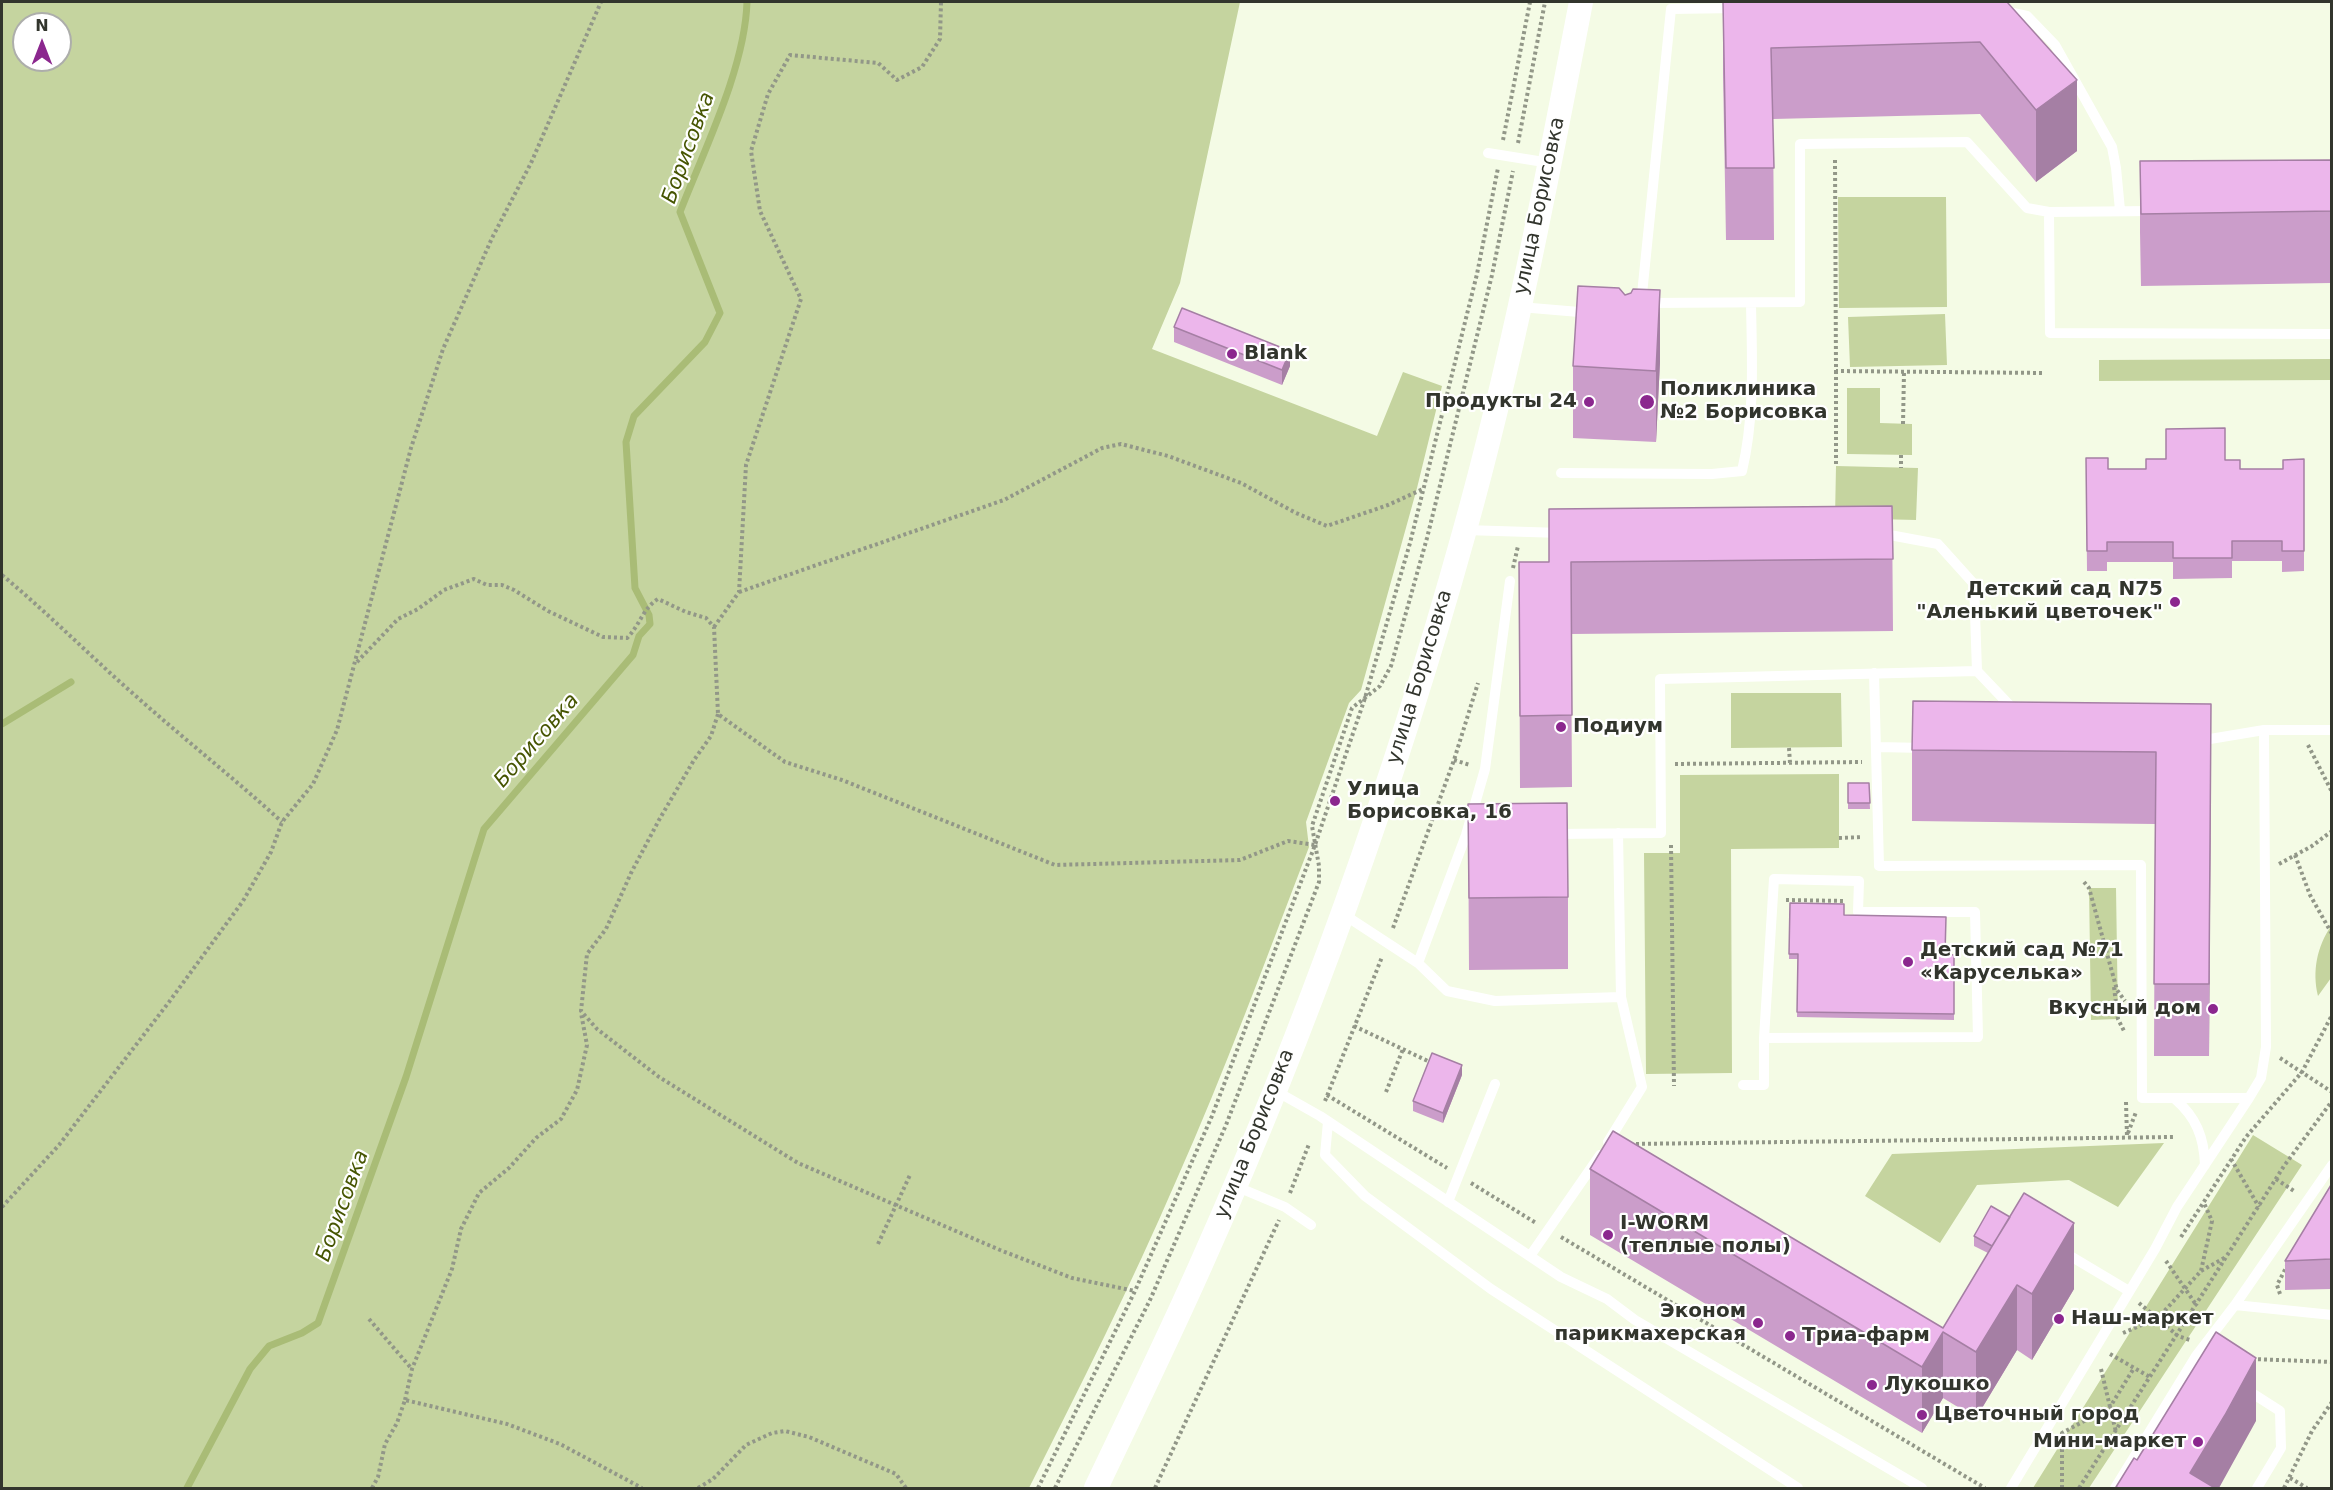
<!DOCTYPE html>
<html>
<head>
<meta charset="utf-8">
<style>
	body { margin:0 }
	#map { position:relative; width:2333px; height:1490px; overflow:hidden; background:#f4fbe5; font-family:"DejaVu Sans",sans-serif }
	canvas { display:block }
	.frame { position:absolute; inset:0; border:3px solid #32352d; pointer-events:none }
	.north { position:absolute; left:12px; top:12px; width:60px; height:60px; box-sizing:border-box; background:#fff; border:2px solid #adaeab; border-radius:50%; rotate:0deg; font-size:16px; font-weight:700; line-height:24px; text-align:center; color:#32352d }
	.north::after { content:''; display:block; margin:auto; width:21px; height:27px; background:#8b278e; clip-path:polygon(50% 0,100% 100%,50% 72%,0 100%) }
</style>
</head>
<body>
<div id="map">
<canvas width="2333" height="1490"></canvas>
<div class="frame"></div>
<div class="north">N</div>
</div>
<script>
const g = document.querySelector('canvas').getContext('2d');
g.lineJoin = 'round';
function fill(path, color) {
  g.fillStyle = color;
  g.fill(path, 'evenodd');
}
function trace(path, color, width, dash) {
  g.strokeStyle = color;
  g.lineWidth = width;
  g.lineCap = dash ? 'butt' : 'round';
  g.setLineDash(dash || []);
  g.stroke(path);
}
function drawText(font, color, halo, rows, align = 'center') {
  g.font = font + ' "DejaVu Sans",sans-serif';
  g.lineWidth = 4.5;
  g.setLineDash([]);
  g.textBaseline = 'middle';
  g.strokeStyle = halo;
  g.fillStyle = color;
  for (const [text, x, y, turn = 0] of rows) {
    g.save();
    g.translate(x, y);
    g.rotate((+turn || 0) * Math.PI / 180);
    g.textAlign = isNaN(turn) ? turn : align;
    if (halo) g.strokeText(text, 0, 0);
    g.fillText(text, 0, 0);
    g.restore();
  }
}
fill(new Path2D(`
	M2 2H1240L1180 283 1152 349 1377 436 1403 372 1442 386 1417 488 1361 690 1349 703 1306 822 1309 847C1266 959 1225 1071 1176 1181 1131 1285 1080 1387 1029 1488H2ZM24 24H60V60H24Z
	M1838 197H1946L1947 307 1839 308Z
	M1945 314 1947 365 1850 367 1848 317Z
	M2331 359V380L2099 381V360Z
	M1847 388H1880V423L1912 424V455L1847 454Z
	M1836 466 1918 468 1916 520 1835 518Z
	M1731 693H1841L1842 747 1731 748Z
	M1839 774V848L1731 849 1732 1073 1646 1074 1644 853H1680V775Z
	M2089 888H2116L2118 1019 2091 1020Z
	M2331 926V978L2318 996C2312 971 2317 947 2331 926Z
	M2253 1135 2302 1165 2089 1488H2033Z
	M2164 1143 2118 1207 2069 1180 1977 1185 1940 1243 1865 1196 1892 1154Z`), '#c5d49f');
trace(new Path2D(`
	M2 724 71 682
	M187 1488 250 1369 269 1346 302 1333 318 1323 406 1077 484 829 633 655 639 636 650 624 649 615 635 588 626 442 634 416 705 342 720 313 680 212C704 150 745 68 747 2`), '#a9bc76', 7);
trace(new Path2D(`
	M1503 140 1530 2
	M1518 143 1545 2
	M1835 160 1836 371 2043 373
	M1836 371V466
	M1903 424 1904 372
	M1901 455V468
	M1513 568 1518 546
	M2 575C49 614 91 657 137 697 185 740 235 779 282 822
	M739 592 1004 500 1102 448 1121 444 1168 456 1241 483 1296 513 1327 526 1388 505 1423 489
	M714 627 739 592 746 465 801 299 760 211 751 151 768 94 790 55 878 63 897 80 922 67 940 39 941 2
	M357 662 398 619 418 609 444 590 474 579 487 585H502L514 590 548 611 603 637 627 638C640 625 643 608 658 599L686 612 706 618 714 627 718 714 785 762 842 780 1055 865 1240 860 1288 841 1315 845
	M718 714 711 736 694 760 659 820 631 873 606 929 587 954 581 1011 597 1029 659 1077 798 1163 1000 1250 1072 1278 1135 1291
	M2308 745 2332 792
	M1789 748 1790 763
	M1454 760 1470 765
	M1675 764 1862 762
	M1839 838 1863 837
	M1671 845 1674 1086
	M2295 855 2310 895 2332 934
	M2279 864 2312 846 2332 831
	M2084 882 2089 888 2117 990 2125 1001
	M1786 900 1845 901
	M1393 928 1454 760 1478 683
	M2114 987 2118 1019 2124 1031
	M1354 1026 1432 1063
	M2280 1058 2332 1092
	M1386 1092 1403 1049
	M1327 1095 1447 1168
	M1325 1101 1382 957
	M2126 1102 2127 1137
	M2128 1133 2136 1112
	M1630 1144 2173 1137
	M2231 1159 2259 1207
	M2276 1179 2294 1191
	M1471 1183 1536 1223
	M1290 1193 1309 1144
	M2 1207 59 1145 169 1002 243 901 271 852 282 822 313 784 337 730 411 448 443 349 492 238 531 163 601 2
	M1561 1237 1985 1488
	M2181 1237 2246 1137 2302 1072 2332 1015
	M878 1244 910 1175
	M2166 1261 2197 1306
	M2201 1271 2226 1257
	M2280 1294 2277 1285 2287 1266
	M2139 1303 2178 1336 2190 1340
	M369 1319 411 1368
	M2123 1333 2158 1318 2201 1271 2212 1221 2204 1203
	M2110 1354 2150 1377
	M2252 1359 2332 1362
	M2101 1369 2116 1432
	M405 1400 412 1369 452 1269 461 1229 479 1193 509 1168 536 1138 561 1119 577 1090 587 1045 581 1013
	M2290 1478 2307 1488
	M372 1488 378 1477 385 1444 397 1423 405 1400 507 1424 560 1444 642 1488
	M698 1488 713 1479 746 1445 772 1433 785 1431 809 1437 896 1474 906 1488
	M1038 1488 1135 1291 1212 1116 1315 845 1365 698 1410 543 1477 274 1498 168
	M1055 1488 1150 1300 1226 1125 1319 882V866L1312 826 1352 708 1380 686 1391 666 1427 538 1492 275 1513 171
	M1155 1488 1279 1220
	M2062 1488V1433L2110 1407 2134 1368
	M2079 1488 2284 1166 2332 1101
	M2284 1488 2312 1431 2332 1402`), '#929788', 4, [3, 3]);
trace(new Path2D(`
	M2004 11 2027 16 2055 45 2112 147 2116 168 2120 210
	M1488 153 1550 163
	M2049 212 2050 333 2332 334
	M1648 303 1800 302V144L1967 142 2027 208 2049 212 2153 211
	M1641 304 1671 9 1737 8
	M1520 307 1591 313
	M1561 473 1712 474 1742 471C1755 417 1752 359 1751 303
	M1465 530 1561 533
	M1879 533 1938 544 1974 584 1977 671 2016 712
	M1510 581 1485 769 1466 835 1418 963 1447 991 1495 1001 1621 997
	M1874 673 1879 866 2141 865 2142 1098H2249L2261 1078 2266 1047 2264 730
	M2198 741 2264 730H2332
	M1877 747 1925 748
	M1553 834 1661 833 1660 679 1977 671
	M1343 914 1418 963
	M1743 1085H1764V1038L1774 879 1859 881 1858 912H1975L1978 1037 1764 1038
	M1274 1090 1320 1116 1561 1277 1607 1299 1635 1320 1922 1488
	M2175 1099C2196 1117 2204 1137 2205 1165
	M1328 1122 1325 1155 1365 1196 1491 1289 1798 1488
	M1608 1142 1642 1087 1621 997 1618 833
	M2332 1165 2235 1305 2332 1315
	M1235 1186 1285 1207 1311 1225
	M1448 1202 1495 1084
	M2062 1251 2129 1291
	M1530 1256 1600 1155
	M2244 1388 2280 1411 2281 1448 2257 1488
	M2011 1488 2155 1249 2177 1207 2249 1098
	M2115 1488 2196 1356 2235 1305`), '#fff', 10);
trace(new Path2D(`
	M1096 1488C1132 1412 1169 1337 1203 1260 1308 1025 1395 781 1464 533 1513 358 1547 179 1581 2`), '#fff', 24);
fill(new Path2D(`
	M1723 2H2007L2077 151 2036 182 1980 114 1773 119 1774 240H1726L1723 73Z
	M2331 160V283L2141 286 2140 232V161Z
	M1174 327 1290 366 1282 385 1174 342Z
	M1660 362 1656 442 1573 438V366Z
	M2086 458 2108 469H2146L2225 460 2240 469H2283L2304 459V571L2282 572V561H2232V578L2173 579V562H2107V571H2087Z
	M1892 506 1893 631 1571 634 1572 787 1520 788 1519 562H1549Z
	M2211 704 2209 1056H2154L2155 824 1912 821V750Z
	M1848 783H1869L1870 809H1848Z
	M1468 804 1568 897V969L1469 970Z
	M1790 903 1844 915 1945 954 1954 955V1020L1797 1017 1798 959H1789Z
	M1462 1075 1443 1123 1413 1111V1101Z
	M1590 1169 1943 1328 1988 1253 1974 1246V1236L2074 1289 2032 1360 2017 1350 1976 1418 1943 1398 1922 1433 1590 1235Z
	M2331 1185V1289L2285 1290V1261Z`), '#cb9dca');
fill(new Path2D(`
	M2077 80V151L2036 182V110Z
	M1660 290V362L1656 442V371Z
	M1290 351V366L1282 385V370Z
	M2211 704V775L2209 1056V984Z
	M1462 1065V1075L1443 1123V1113Z
	M2074 1223V1289L2032 1360V1294Z
	M2017 1285V1350L1976 1418V1352Z
	M1943 1332V1398L1922 1433V1367Z
	M2256 1358V1421L2219 1488H2190V1473Z`), '#a57fa4');
const building = new Path2D(`
	M1723 2H2007L2077 80 2036 110 1980 42 1771 48 1774 168H1726Z
	M2331 160V211L2141 214 2140 161Z
	M1578 286 1619 288 1625 295 1631 293 1633 289 1660 290 1656 371 1573 366Z
	M1182 308 1290 351 1282 370 1174 327Z
	M2225 428V460H2240V469H2283V460L2304 459V551H2282V541H2232V558H2173V542H2107V551H2087L2086 458H2108V469H2146V459H2166V429Z
	M1892 506 1893 559 1571 562 1572 715 1520 716 1519 562H1549V509Z
	M1913 701 2211 704 2209 984H2154L2156 752 1912 750Z
	M1848 783H1869L1870 803H1848Z
	M1567 803 1568 897 1469 898 1468 804Z
	M1790 903 1844 904V915L1946 917 1945 954 1954 955V1014L1797 1012 1798 954H1789Z
	M1432 1053 1462 1065 1443 1113 1413 1101Z
	M1613 1131 1943 1328 2024 1193 2074 1223 2032 1294 2017 1285 1976 1352 1943 1332 1922 1367 1590 1169Z
	M2331 1185V1259L2285 1261Z
	M1991 1206 2010 1217 1992 1246 1974 1236Z
	M2216 1332 2256 1358 2225 1415 2190 1473 2215 1488H2119L2116 1487 2134 1458 2137 1460Z`);
fill(building, '#ecb6eb');
trace(building, '#a57fa4', 1.5);
for (const [x, y, r, color] of [
	[1232,354,6,"#8b278e"],
	[1589,402,6,"#8b278e"],
	[1647,402,8,"#8b278e"],
	[2175,602,6,"#8b278e"],
	[1561,727,6,"#8b278e"],
	[1335,801,6,"#8b278e"],
	[1908,962,6,"#8b278e"],
	[2213,1009,6,"#8b278e"],
	[1608,1235,6,"#8b278e"],
	[2059,1319,6,"#8b278e"],
	[1758,1323,6,"#8b278e"],
	[1790,1336,6,"#8b278e"],
	[1872,1385,6,"#8b278e"],
	[1922,1415,6,"#8b278e"],
	[2198,1442,6,"#8b278e"]
]) {
  const dot = new Path2D();
  dot.arc(x, y, r, 0, 2 * Math.PI);
  g.fillStyle = color;
  g.fill(dot);
  trace(dot, '#fff', 2);
}
drawText('20px', '#32352d', '#fff', [
	["улица Борисовка",1540,206,-78],
	["улица Борисовка",1420,677,-73],
	["улица Борисовка",1255,1134,-68]
]);
drawText('bold 20px', '#32352d', '#fff', [
	["Blank",1244,354],
	["Поликлиника",1660,390],
	["№2 Борисовка",1660,413],
	["Продукты 24",1577,402,"right"],
	["Детский сад N75",2163,590,"right"],
	["\"Аленький цветочек\"",2163,613,"right"],
	["Подиум",1573,727],
	["Улица",1347,790],
	["Борисовка, 16",1347,813],
	["Детский сад №71",1920,951],
	["«Каруселька»",1920,974],
	["Вкусный дом",2201,1009,"right"],
	["I-WORM",1620,1224],
	["(теплые полы)",1620,1247],
	["Эконом",1746,1312,"right"],
	["парикмахерская",1746,1335,"right"],
	["Наш-маркет",2071,1319],
	["Триа-фарм",1802,1336],
	["Лукошко",1884,1385],
	["Цветочный город",1934,1415],
	["Мини-маркет",2186,1442,"right"]
], 'left');
drawText('italic 21px', '#465502', '#fff', [
	["Борисовка",689,148,-70],
	["Борисовка",537,741,-49],
	["Борисовка",343,1206,-70]
]);
</script>
</body>
</html>
